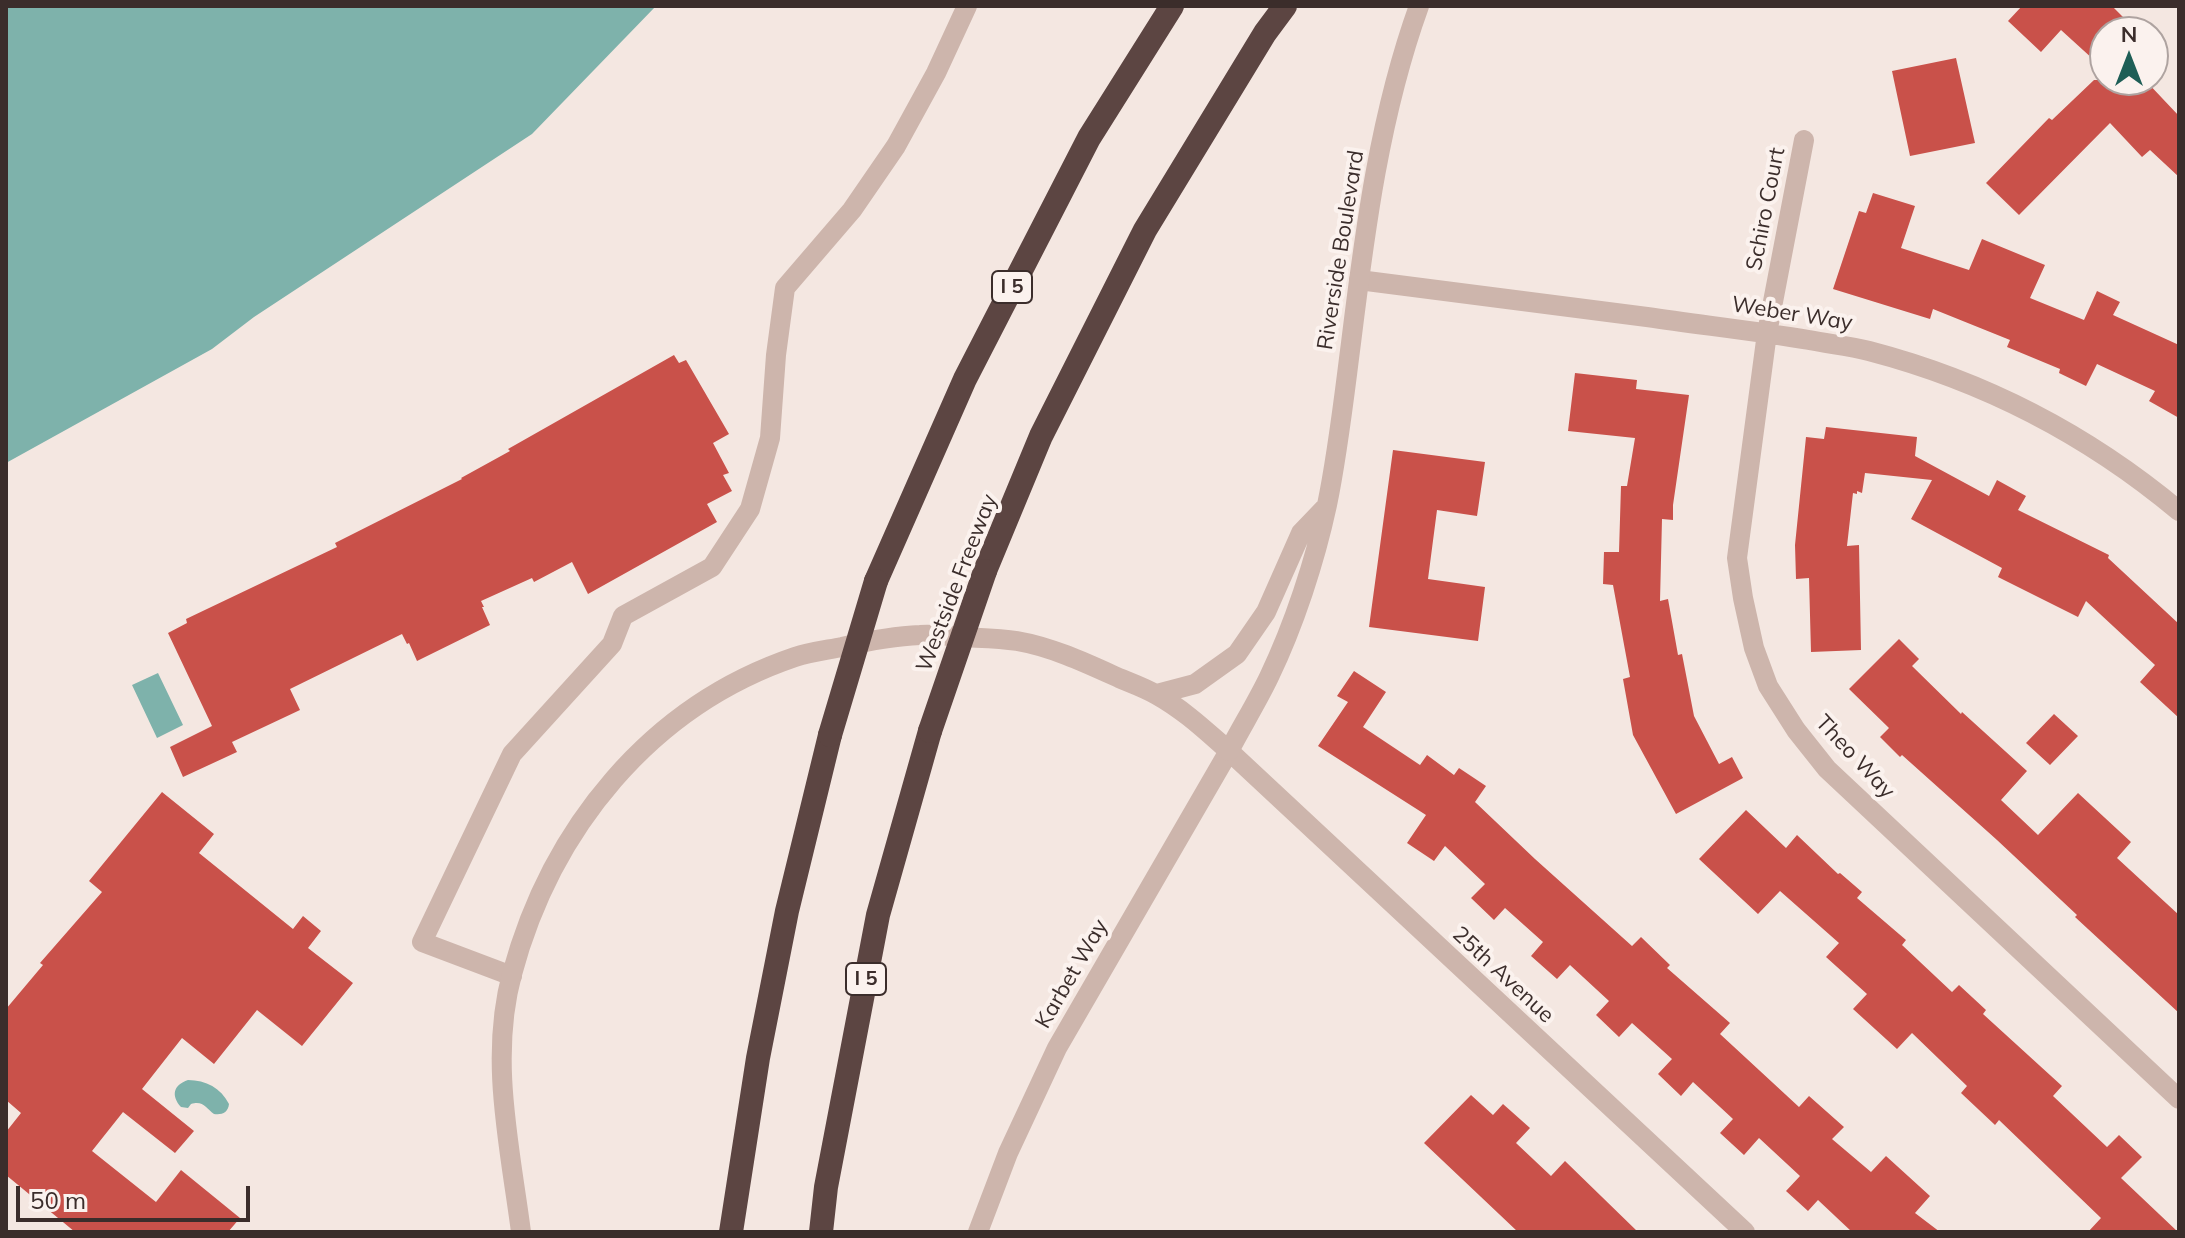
<!DOCTYPE html>
<html>
<head>
<meta charset="utf-8">
<style>
	body { margin:0 }
	#map { position:relative; width:2185px; height:1238px; overflow:hidden; background:#f4e7e1; font-family:Mulish,sans-serif }
	canvas { display:block }
	.frame { position:absolute; inset:0; border:8px solid #3b2d2b; pointer-events:none }
	.north { position:absolute; left:2089px; top:16px; width:80px; height:80px; box-sizing:border-box; background:#fbf2ee; border:2px solid #aea3a0; border-radius:50%; rotate:0deg; font-size:22px; font-weight:700; line-height:32px; text-align:center; color:#3b2d2b }
	.north::after { content:''; display:block; margin:auto; width:28px; height:36px; background:#1e5e56; clip-path:polygon(50% 0,100% 100%,50% 72%,0 100%) }
	.scale { position:absolute; left:16px; top:1186px; width:234px; height:36px; box-sizing:border-box; border:4px solid #3b2d2b; border-top:0; padding-left:10px; font-size:24px; line-height:28px; white-space:nowrap; color:#3b2d2b; -webkit-text-stroke:6px #fbf2ee; paint-order:stroke }
</style>
</head>
<body>
<div id="map">
<canvas width="2185" height="1238"></canvas>
<div class="frame"></div>
<div class="north">N</div>
<div class="scale">50 m</div>
</div>
<script>
const g = document.querySelector('canvas').getContext('2d');
g.lineJoin = 'round';
function fill(path, color) {
  g.fillStyle = color;
  g.fill(path, 'evenodd');
}
function trace(path, color, width, dash) {
  g.strokeStyle = color;
  g.lineWidth = width;
  g.lineCap = dash ? 'butt' : 'round';
  g.setLineDash(dash || []);
  g.stroke(path);
}
function drawText(font, color, halo, rows, align = 'center') {
  g.font = font + ' Mulish,sans-serif';
  g.lineWidth = 8;
  g.setLineDash([]);
  g.textBaseline = 'middle';
  g.strokeStyle = halo;
  g.fillStyle = color;
  for (const [text, x, y, turn = 0] of rows) {
    g.save();
    g.translate(x, y);
    g.rotate((+turn || 0) * Math.PI / 180);
    g.textAlign = isNaN(turn) ? turn : align;
    if (halo) g.strokeText(text, 0, 0);
    g.fillText(text, 0, 0);
    g.restore();
  }
}
fill(new Path2D(`
	M6 6H656L532 134 254 317 212 349 6 463Z
	M158 673 183 725 157 738 132 685Z
	M188 1080C206 1080 221 1088 229 1104 228 1113 222 1115 214 1114 206 1108 203 1100 191 1104L188 1108 181 1107C171 1096 173 1085 188 1080Z`), '#7eb2ab');
fill(new Path2D(`
	M2022 6H2112L2127 21 2117 32H2105V70L2061 30 2041 52 2008 21Z
	M1956 58 1975 143 1910 156 1892 71Z
	M2094 80H2145L2179 116V177L2150 150 2142 157 2110 123 2019 215 1986 183 2049 118 2052 120Z
	M1873 193 1915 206 1901 248 1969 270 1982 239 2045 265 2030 298 2084 320 2097 291 2120 302 2113 315 2179 345V418L2149 401 2155 391 2097 364 2086 386 2059 373 2060 369 2007 347 2010 340 1933 309 1930 319 1833 289 1859 211 1866 213Z
	M674 355 679 363 686 360 729 434 713 443 729 473 723 475 732 491 707 504 717 522 588 594 572 562 534 582 532 578 481 601 484 607H482L490 625 417 661 409 643 407 644 402 634 290 689 300 710 232 742 237 752 183 777 170 747 212 726 168 633 187 623 186 619 337 547 335 543 462 479 461 478 510 451 508 449Z
	M1575 373 1637 380 1636 389 1689 395 1673 505V520L1662 519 1660 601 1668 599 1678 655 1682 654 1694 716 1719 764 1732 757 1743 778 1676 814 1633 735 1623 679 1630 677 1613 585 1603 584 1604 552H1619L1621 486H1627L1635 438 1568 431Z
	M1826 427 1917 437 1915 456 1989 496 1997 480 2026 496 2018 510 2109 555 2108 558 2179 624V718L2140 682 2155 665 2086 601 2078 617 1998 577 2002 568 1911 519 1932 480 1865 473 1862 493 1857 491V494L1853 493 1847 546 1859 545 1861 650 1811 652 1809 578 1796 579 1795 545 1806 437 1824 439Z
	M1393 450 1485 462 1477 516 1437 510 1428 579 1485 587 1478 641 1369 627Z
	M1899 639 1919 659 1912 666 1961 714 1962 712 2027 771 2001 800 2038 835 2078 793 2131 842 2117 858 2179 915V1013L2075 917 2077 915 1997 840 1902 755 1900 757 1880 737 1889 728 1849 689Z
	M1354 671 1386 692 1363 727 1420 765 1427 755 1454 775 1459 768 1486 786 1475 802 1535 859 1632 946 1641 937 1670 965 1667 968 1730 1023 1720 1034 1799 1107 1809 1096 1844 1127 1832 1139 1871 1172 1886 1156 1930 1196 1915 1213 1940 1232H1852L1818 1200 1808 1211 1786 1191 1800 1176 1759 1138 1744 1155 1720 1133 1733 1119 1693 1082 1681 1096 1658 1074 1672 1059 1632 1023 1619 1037 1596 1015 1609 1001 1570 965 1557 979 1531 956 1543 942 1505 908 1494 920 1471 898 1485 884 1445 846 1434 861 1407 843 1426 815 1318 746 1348 702 1337 696Z
	M2054 714 2078 736 2050 765 2026 743Z
	M162 792 214 834 199 853 293 929 303 916 321 931 308 948 353 983 302 1046 257 1010 214 1064 182 1038 142 1089 194 1131 175 1153 123 1112 92 1151 156 1202 181 1170 240 1218 228 1232H75L6 1175V1132L21 1113 6 1100V1009L43 965 40 963 102 892 89 881Z
	M1746 810 1786 848 1797 835 1838 874 1840 873 1862 892 1857 898 1906 940 1902 945 1952 992 1959 985 1986 1010 1983 1014 2062 1086 2053 1096 2107 1147 2119 1135 2142 1157 2121 1178 2178 1232H2088L2101 1218 1999 1120 1995 1125 1961 1093 1967 1086 1912 1033 1897 1049 1853 1009 1867 994 1826 957 1839 943 1780 891 1758 914 1699 859Z
	M1471 1095 1493 1115 1503 1104 1530 1128 1516 1143 1551 1176 1565 1161 1638 1232H1518L1424 1143Z`), '#c9514a');
trace(new Path2D(`
	M1804 140 1767 333 1737 558 1743 598 1754 648 1768 686 1796 730 1827 769 2179 1099
	M1359 280C1455 292 1551 305 1647 317 1701 325 1756 331 1809 340 1829 344 1850 346 1869 351 1984 381 2088 435 2179 511
	M512 976 422 942 512 754 612 644 623 616 712 567 750 509 770 438 776 355 785 288 852 210 896 146 936 73 967 6
	M978 1232 1008 1153 1057 1048 1229 751 1745 1232`), '#cdb5ac', 20);
trace(new Path2D(`
	M1157 694 1195 684 1237 654 1266 612 1301 533 1324 509
	M521 1232C510 1147 489 1058 512 974 551 829 650 706 795 657 810 652 827 650 842 647 868 641 893 636 920 635 934 634 948 636 962 637 980 638 999 638 1017 641 1052 647 1086 663 1119 678 1131 683 1145 688 1157 695 1184 710 1206 731 1229 751 1242 726 1257 702 1269 677 1294 625 1315 561 1327 505 1338 452 1344 397 1351 343 1365 229 1380 114 1419 6`), '#cdb5ac', 20);
trace(new Path2D(`
	M985 571 1041 436 1145 230 1265 33 1285 6
	M876 581 965 379 1089 138 1172 6
	M731 1232 758 1058 787 911 830 735
	M821 1232 826 1187 878 915 930 731`), '#5c4542', 24);
trace(new Path2D(`
	M930 731 985 571
	M830 735 876 581`), '#5c4542', 24);
for (const [x, y, w] of [
	[1012,287,40],
	[866,979,40]
]) {
  const box = new Path2D();
  box.roundRect(x - w / 2, y - 16, w, 32, 6);
  g.fillStyle = '#fbf2ee';
  g.fill(box);
  trace(box, '#3b2d2b', 2);
}
drawText('bold 20px', '#3b2d2b', null, [
	["I 5",1012,287],
	["I 5",866,979]
]);
drawText('22px', '#3b2d2b', '#fbf2ee', [
	["Schiro Court",1766,209,-79],
	["Riverside Boulevard",1341,250,-81],
	["Weber Way",1792,314,9],
	["Westside Freeway",957,583,-69],
	["Theo Way",1855,757,47],
	["Karbet Way",1072,974,-60],
	["25th Avenue",1503,975,43]
]);
</script>
</body>
</html>
